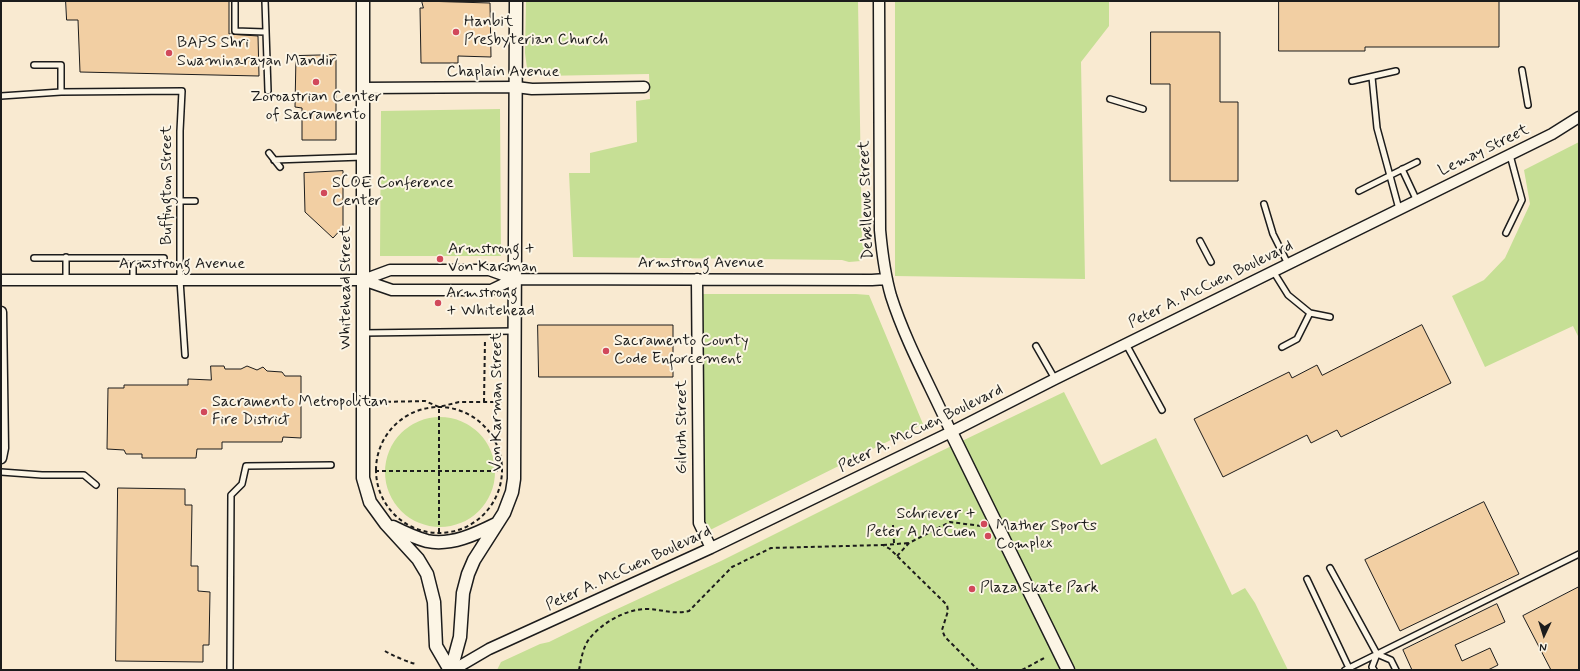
<!DOCTYPE html>
<html>
<head>
<meta charset="utf-8">
<style>
	body { margin:0 }
	#map { position:relative; width:1580px; height:671px; overflow:hidden; background:#f9ead1; font-family:Mynerve,sans-serif }
	canvas { display:block }
	.frame { position:absolute; inset:0; border:2px solid #1c1c1c; pointer-events:none }
	.north { position:absolute; left:1524px; top:615px; width:40px; height:40px; -webkit-text-stroke:3px #fcf5e5; paint-order:stroke; rotate:184deg; font-size:11px; font-weight:700; line-height:16px; text-align:center; color:#1c1c1c }
	.north::after { content:''; display:block; margin:auto; width:14px; height:18px; background:#1c1c1c; clip-path:polygon(50% 0,100% 100%,50% 72%,0 100%) }
</style>
</head>
<body>
<div id="map">
<canvas width="1580" height="671"></canvas>
<div class="frame"></div>
<div class="north">N</div>
</div>
<script>
const g = document.querySelector('canvas').getContext('2d');
g.lineJoin = 'round';
function fill(path, color) {
  g.fillStyle = color;
  g.fill(path, 'evenodd');
}
function trace(path, color, width, dash) {
  g.strokeStyle = color;
  g.lineWidth = width;
  g.lineCap = dash ? 'butt' : 'round';
  g.setLineDash(dash || []);
  g.stroke(path);
}
function drawText(font, color, halo, rows, align = 'center') {
  g.font = font + ' Mynerve,sans-serif';
  g.lineWidth = 4;
  g.setLineDash([]);
  g.textBaseline = 'middle';
  g.strokeStyle = halo;
  g.fillStyle = color;
  for (const [text, x, y, turn = 0] of rows) {
    g.save();
    g.translate(x, y);
    g.rotate((+turn || 0) * Math.PI / 180);
    g.textAlign = isNaN(turn) ? turn : align;
    if (halo) g.strokeText(text, 0, 0);
    g.fillText(text, 0, 0);
    g.restore();
  }
}
fill(new Path2D(`
	M526 1H858L862 243 866 250 861 261 849 262 842 260 573 257 569 173H590V153L637 142 636 101 650 99 649 74 540 76 527 68 525 53Z
	M895 1H1109V26L1081 62 1085 279 895 276Z
	M500 109 501 256H380L381 111Z
	M1579 142V338L1573 326 1485 367 1452 296 1484 280 1505 258 1530 204 1524 170Z
	M697 294H856L869 295 923 424 704 533Z
	M1064 392 1101 465 1156 438 1232 595 1245 588 1255 603 1288 670H497L501 662 540 644 549 642 602 616 721 561 937 453Z
	M385 472a55 55 0 1 1 110 0a55 55 0 1 1-110 0Z`), '#c6df95');
const building = new Path2D(`
	M66 1H229V34L258 36 259 76 80 72 78 20H67Z
	M422 1 490 3 491 57 458 56V63H421L420 8H423Z
	M1279 1H1499V47H1365V51H1279Z
	M1151 32H1220V102H1238V181H1170V84H1151Z
	M336 55V140H302V108L295 107 296 56Z
	M343 171V227L333 238 305 212 304 173Z
	M538 325H673V377H539Z
	M1422 325 1451 383 1341 437 1337 430 1311 443 1307 435 1223 477 1194 419 1289 372 1292 378 1317 365 1322 375Z
	M211 366H224L225 369H241L247 366 257 370 263 367 267 371 282 372 285 376H301V438L283 437 282 442H222V449H197L196 458H142V454H126L124 450 107 449 108 388H124V385H188V379L211 380Z
	M118 488 185 489V505H192L191 566H198V591L210 592 209 645H203V662L116 661Z
	M1484 502 1519 574 1400 631 1365 560Z
	M1579 587V670H1551L1523 616Z
	M1497 604 1505 622 1455 645 1462 661 1490 648 1498 665 1488 670H1412L1403 650Z`);
fill(building, '#f2cfa3');
trace(building, '#1c1c1c', 1);
const service = new Path2D(`
	M235 1V31L265 32
	M265 1 268 91
	M34 65H61V92
	M1522 70 1528 105
	M1372 77 1377 128 1399 209
	M1352 81 1396 71
	M1 96 61 92 182 91 180 131V280L185 355
	M1110 99 1143 109
	M269 153 280 167
	M274 160 363 157
	M1402 169 1417 201
	M1359 191 1417 162
	M180 201H195
	M1264 204 1273 234 1288 264
	M1506 233 1522 200 1510 155
	M1200 241 1211 262
	M66 257V280
	M34 258H164
	M133 258V280
	M1273 271 1288 295 1310 313 1297 339 1282 347
	M1310 313 1330 317
	M363 333 514 331
	M1126 344 1162 410
	M1036 346 1055 379
	M1 472 42 475H84L96 485
	M1330 568 1377 654 1391 660 1396 670
	M1307 579 1349 668
	M230 670 231 495 242 484 246 466 331 465
	M1345 670 1579 554
	M1374 670 1372 667 1377 654`);
const minor = new Path2D(`
	M879 1 880 230C882 252 885 275 891 296 906 343 931 387 951 432
	M363 88 516 87 532 89 644 87
	M697 279 699 523 711 548
	M1 280H363L390 270H489L514 279 872 280 887 279
	M363 280 392 290H491L514 279
	M1 312 3 448 1 458
	M453 670 489 649 711 548 951 432 1055 379 1552 134 1579 117`);
const tertiary = new Path2D(`
	M363 1V478L370 502 386 524 418 559 427 574 434 602 436 646 450 670
	M951 432 1068 670
	M393 527C403 532 416 538 427 541 451 546 476 534 496 524
	M451 670 460 637 463 593 468 574 474 560 504 513 512 492 514 479 516 1`);
trace(service, '#1c1c1c', 8);
trace(minor, '#1c1c1c', 13);
trace(tertiary, '#1c1c1c', 15);
trace(new Path2D(`
	M380 402 425 401 439 407 459 402H502
	M484 402 485 339
	M376 470a63 63 0 1 1 126 0a63 63 0 1 1-126 0Z
	M375 471H502
	M893 525 894 543
	M439 532V407
	M883 545 909 543
	M897 556 909 543 950 522 981 526
	M385 651C391 655 412 664 417 664
	M579 670C581 660 583 646 590 638 602 623 626 609 646 609 662 609 672 615 689 611L732 567 771 548 883 545 890 549 947 605 948 611 942 630 945 637 978 670
	M1022 670 1046 657`), '#1c1c1c', 2, [4, 3]);
trace(service, '#fcf5e5', 5);
trace(minor, '#fcf5e5', 10);
trace(tertiary, '#fcf5e5', 12);
for (const [x, y, r, color] of [
	[456,32,4,"#d1495b"],
	[169,53,4,"#d1495b"],
	[316,82,4,"#d1495b"],
	[324,193,4,"#d1495b"],
	[440,259,4,"#d1495b"],
	[438,303,4,"#d1495b"],
	[606,351,4,"#d1495b"],
	[204,412,4,"#d1495b"],
	[984,524,4,"#d1495b"],
	[988,536,4,"#d1495b"],
	[972,589,4,"#d1495b"]
]) {
  const dot = new Path2D();
  dot.arc(x, y, r, 0, 2 * Math.PI);
  g.fillStyle = color;
  g.fill(dot);
  trace(dot, '#fcf5e5', 1.5);
}
drawText('16px', '#1c1c1c', '#fcf5e5', [
	["Hanbit",464,23],
	["Presbyterian Church",464,41],
	["BAPS Shri",177,44],
	["Swaminarayan Mandir",177,62],
	["Zoroastrian Center",316,98,"center"],
	["of Sacramento",316,116,"center"],
	["SCOE Conference",332,184],
	["Center",332,202],
	["Armstrong +",448,250],
	["Von Karman",448,268],
	["Armstrong",446,294],
	["+ Whitehead",446,312],
	["Sacramento County",614,342],
	["Code Enforcement",614,360],
	["Sacramento Metropolitan",212,403],
	["Fire District",212,421],
	["Schriever +",976,515,"right"],
	["Peter A McCuen",976,533,"right"],
	["Mather Sports",996,527],
	["Complex",996,545],
	["Plaza Skate Park",980,589]
], 'left');
drawText('16px', '#1c1c1c', '#fcf5e5', [
	["Chaplain Avenue",503,73],
	["Lemay Street",1484,151,-26],
	["Buffington Street",168,185,-90],
	["Debellevue Street",867,200,-92],
	["Armstrong Avenue",701,264],
	["Armstrong Avenue",182,265],
	["Peter A. McCuen Boulevard",1211,285,-26],
	["Whitehead Street",347,288,-90],
	["Von Karman Street",498,402,-90],
	["Gilruth Street",683,427,-90],
	["Peter A. McCuen Boulevard",921,429,-26],
	["Peter A. McCuen Boulevard",629,569,-25]
]);
</script>
</body>
</html>
